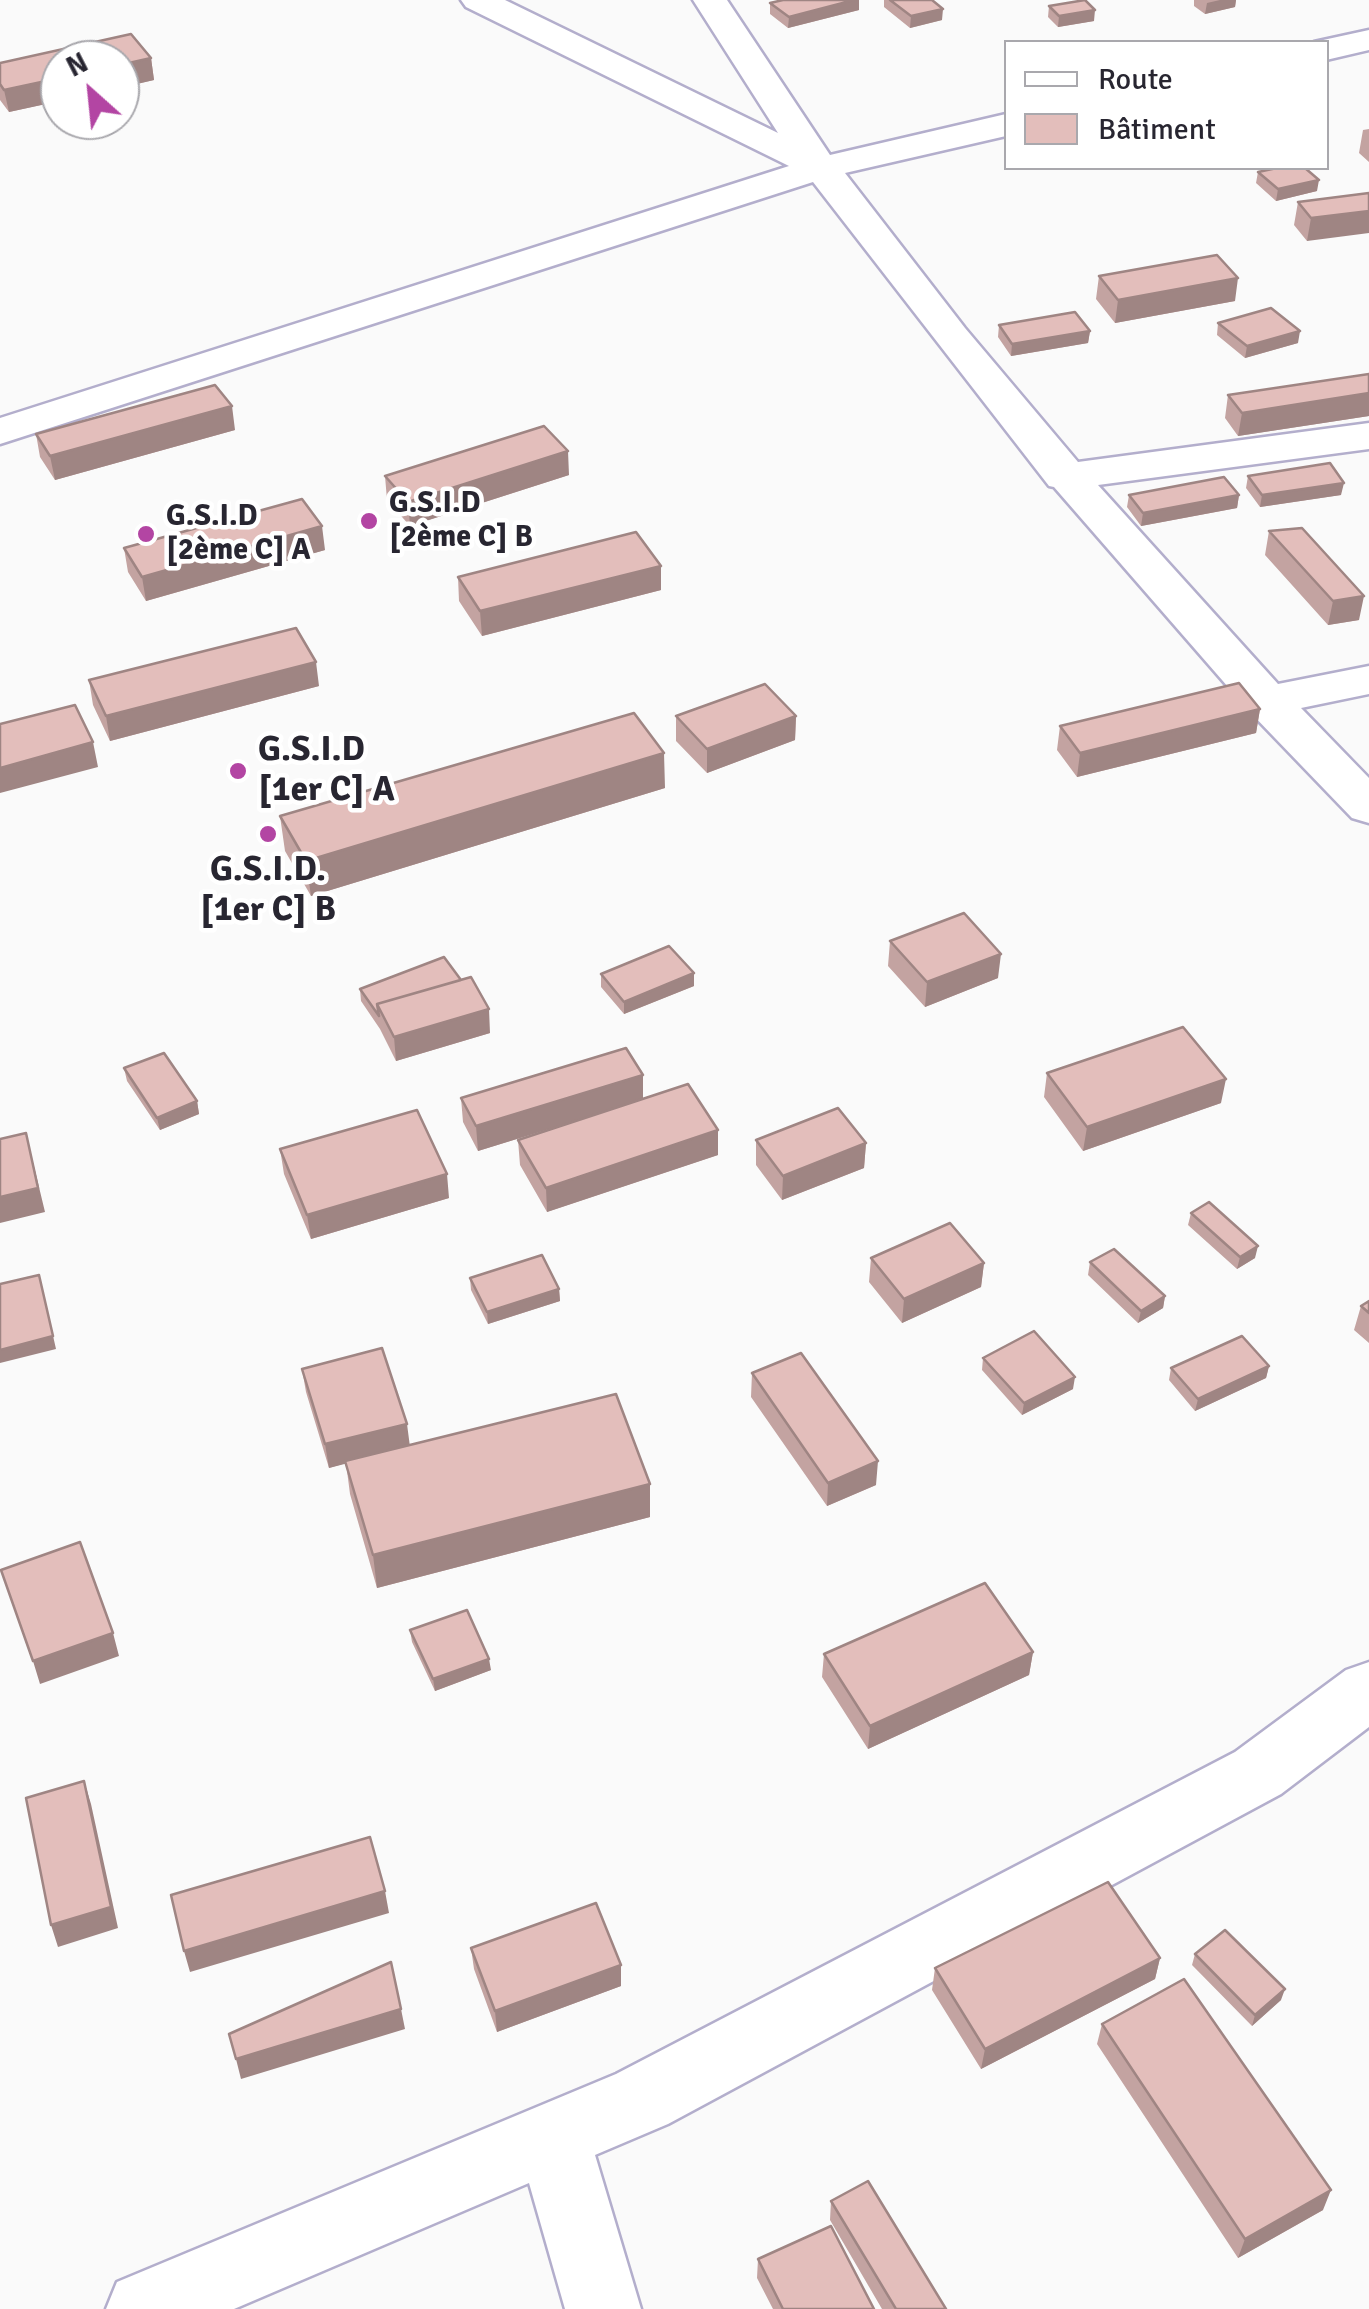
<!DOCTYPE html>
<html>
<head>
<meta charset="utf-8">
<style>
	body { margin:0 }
	#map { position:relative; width:1369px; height:2309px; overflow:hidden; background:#fafafa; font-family:Signika,sans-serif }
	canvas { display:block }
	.legend { position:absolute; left:1004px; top:40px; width:325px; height:130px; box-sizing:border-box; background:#fff; border:2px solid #a9a8ad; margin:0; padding:12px 18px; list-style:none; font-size:30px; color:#282631 }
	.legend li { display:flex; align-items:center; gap:20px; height:50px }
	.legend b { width:50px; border:2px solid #a9a8ad }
	.north { position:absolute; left:40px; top:40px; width:100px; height:100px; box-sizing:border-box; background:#fff; border:2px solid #a9a8ad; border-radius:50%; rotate:333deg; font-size:28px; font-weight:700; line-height:40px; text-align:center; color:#282631 }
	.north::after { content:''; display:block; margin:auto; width:35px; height:45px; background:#b345a3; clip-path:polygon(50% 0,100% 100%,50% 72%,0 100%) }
</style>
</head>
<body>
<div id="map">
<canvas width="1369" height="2309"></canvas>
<ul class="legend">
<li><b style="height:12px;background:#fff"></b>Route</li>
<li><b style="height:28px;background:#e3bebb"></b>Bâtiment</li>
</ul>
<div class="north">N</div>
</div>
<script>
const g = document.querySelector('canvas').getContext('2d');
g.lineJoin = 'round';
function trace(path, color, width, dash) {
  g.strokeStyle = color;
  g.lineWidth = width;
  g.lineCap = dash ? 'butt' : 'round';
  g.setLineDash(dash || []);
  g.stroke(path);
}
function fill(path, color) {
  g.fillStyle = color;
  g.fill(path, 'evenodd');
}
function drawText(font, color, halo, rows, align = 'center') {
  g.font = font + ' Signika,sans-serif';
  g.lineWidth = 9;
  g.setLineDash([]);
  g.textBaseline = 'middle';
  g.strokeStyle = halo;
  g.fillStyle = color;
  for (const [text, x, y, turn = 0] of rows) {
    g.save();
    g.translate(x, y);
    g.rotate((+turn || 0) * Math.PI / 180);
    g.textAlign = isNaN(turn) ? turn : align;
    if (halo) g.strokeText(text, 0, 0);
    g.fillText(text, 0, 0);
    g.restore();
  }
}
const minor = new Path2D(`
	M461 0H505L778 133 693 0H727L830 155 1006 114V136L845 173 965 328 1078 462 1369 423V449L1098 485 1278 684 1369 666V694L1301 708 1369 778V823L1352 818 1249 711 1054 487 1049 486 813 182 0 444V418L789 166 466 7Z
	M1369 30V50L1326 60V42H1314Z
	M1369 1662V1727L1281 1794 668 2124 595 2155 641 2309H565L529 2183 234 2309H106L117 2282 616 2074 1235 1752 1346 1670Z`);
trace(minor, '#b3aecc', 5);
fill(minor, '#fff');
fill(new Path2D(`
	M884 0H932L942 20 910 28 884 7Z
	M1194 0H1236L1235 7 1205 14 1194 6Z
	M770 3 859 10 788 28 770 14Z
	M1049 6 1094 21 1058 27 1048 17Z
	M151 58 154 80 9 112 0 100V63Z
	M1369 129V162L1359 153 1363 130Z
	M1258 172 1317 191 1276 201 1256 183Z
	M1369 193 1307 241 1294 225 1298 202Z
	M1099 276 1235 301 1115 323 1096 299Z
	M1218 323 1298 343 1245 358 1217 335Z
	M999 325 1090 331 1088 343 1011 356 998 337Z
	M1369 374V416L1238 436 1225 418 1228 395Z
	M235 430 55 480 40 457 36 434Z
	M569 475 410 526 387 500 385 476Z
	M1248 476 1341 495 1260 507 1246 488Z
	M1129 495H1239L1237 508 1141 526 1127 507Z
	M1269 531 1359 620 1328 625 1265 555Z
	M124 548 325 550 146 601 128 572Z
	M458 577 661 590 482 636 459 601Z
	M89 680 319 686 110 741 93 705Z
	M1260 709 1256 733 1077 777 1057 750 1060 726Z
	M676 716H796L795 740 707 773 676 741Z
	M665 788 311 896 285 851 280 816Z
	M890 941 998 978 925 1007 888 966Z
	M601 974 694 986 624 1014 601 987Z
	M360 989 490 1033 396 1061 380 1029 361 1001Z
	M124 1068 197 1101 199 1114 160 1130 127 1081Z
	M1047 1073 1221 1103 1083 1151 1044 1097Z
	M643 1075V1099L718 1155 547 1212 520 1165 518 1140 626 1105 478 1151 463 1122 461 1098Z
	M756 1140 866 1143 864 1168 782 1200 756 1165Z
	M280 1149 449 1198 311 1239 284 1174Z
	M1191 1213 1255 1258 1237 1269 1188 1225Z
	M871 1258 984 1263 981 1287 902 1323 869 1282Z
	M1090 1262 1165 1296 1163 1308 1138 1323 1088 1275Z
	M470 1278 559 1289 560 1301 488 1324 471 1290Z
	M1369 1301V1343L1354 1330 1361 1306Z
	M983 1358 1073 1389 1022 1415 982 1370Z
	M1269 1366 1266 1378 1195 1411 1169 1380 1171 1368Z
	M302 1369 409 1445 650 1484V1517L377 1588 350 1494 346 1463 329 1468 306 1392Z
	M752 1373 876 1485 827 1506 751 1397Z
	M410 1630 491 1670 435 1691 412 1642Z
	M1033 1652 1029 1675 868 1749 822 1677 824 1654Z
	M471 1948 621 1986 497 2032 474 1969Z
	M1195 1954 1281 2000 1252 2026 1192 1965Z
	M1160 1958 1155 1979 981 2069 932 1990 935 1968Z
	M1102 2024 1323 2210 1238 2258 1097 2044Z
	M831 2201 946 2309H882L830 2220Z
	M758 2259 874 2309H773L757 2278Z`), '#c3a3a1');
fill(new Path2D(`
	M854 0H859V10L788 28 789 17Z
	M1220 0H1236L1235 7 1205 14 1207 3Z
	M943 9 942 20 910 28 911 16Z
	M1095 10 1094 21 1058 27 1059 16Z
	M151 58 154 80 120 88V65Z
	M60 78V101L9 112 4 90Z
	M1319 180 1317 191 1276 201 1278 189Z
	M1369 211V233L1307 241 1311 218Z
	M1238 278 1235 301 1115 323 1118 300Z
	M1090 331 1088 343 1011 356 1012 344Z
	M1300 331 1298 343 1245 358 1247 346Z
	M1369 393V416L1238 436 1242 413Z
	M232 406 235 430 55 480 50 456Z
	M568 451 569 475 410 526 408 502Z
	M1344 483 1341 495 1260 507 1262 495Z
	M1239 495 1237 508 1141 526 1143 513Z
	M322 526 325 550 146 601 142 577Z
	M661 566V590L482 636 480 611Z
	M1364 596 1359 620 1328 625 1333 601Z
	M316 662 319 686 110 741 106 716Z
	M1260 709 1256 733 1077 777 1080 753Z
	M796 716 795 740 707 773V749Z
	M93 742 98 767 0 793V768Z
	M664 753 665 788 311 896 306 861Z
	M1001 954 998 978 925 1007 927 982Z
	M694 973V986L624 1014V1002Z
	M489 1009 490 1033 396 1061 394 1037Z
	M643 1075V1100L478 1151 476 1126Z
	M1226 1079 1221 1103 1083 1151 1087 1127Z
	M197 1101 199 1114 160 1130 157 1118Z
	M718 1130V1155L547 1212 546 1188Z
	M866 1143 864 1168 782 1200 783 1176Z
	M32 1158 45 1212 0 1223V1197Z
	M447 1174 449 1198 311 1239 307 1215Z
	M1258 1246 1255 1258 1237 1269 1240 1257Z
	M984 1263 981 1287 902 1323 904 1299Z
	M42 1287 56 1349 0 1363V1350Z
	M559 1289 560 1301 488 1324 487 1312Z
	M1165 1296 1163 1308 1138 1323 1141 1311Z
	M1269 1366 1266 1378 1195 1411 1198 1399Z
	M1075 1377 1073 1389 1022 1415 1024 1403Z
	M407 1424 410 1447 329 1468 325 1444Z
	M878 1461 876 1485 827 1506 828 1483Z
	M650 1484V1517L377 1588 373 1555Z
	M113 1633 119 1656 40 1684 33 1661Z
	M1033 1652 1029 1675 868 1749 870 1726Z
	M489 1659 491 1670 435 1691 433 1679Z
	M84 1781 91 1804 118 1928 58 1947 51 1925Z
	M385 1891 389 1913 190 1972 184 1951Z
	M1160 1958 1155 1979 981 2069 985 2049Z
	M621 1965V1986L497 2032 495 2011Z
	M1285 1989 1281 2000 1252 2026 1255 2015Z
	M401 2009 405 2029 241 2079 236 2059Z
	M1331 2190 1323 2210 1238 2258 1245 2239Z`), '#9f8583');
const building = new Path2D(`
	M783 0H854L789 17 770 3Z
	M890 0H932L943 9 911 16Z
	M1085 0 1095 10 1059 16 1049 6Z
	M131 34 151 58 120 65V60H60V78L4 90 0 84V63Z
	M1277 168H1305L1319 180 1278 189 1258 172Z
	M1369 193V211L1311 218 1298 202Z
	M1217 255 1238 278 1118 300 1099 276Z
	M1271 308 1300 331 1247 346 1218 323Z
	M1075 312 1090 331 1012 344 999 325Z
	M1369 374V393L1242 413 1228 395Z
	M215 385 232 406 50 456 36 434Z
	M544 426 568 451 408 502 385 476Z
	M1330 463 1344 483 1262 495 1248 476Z
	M1224 477 1239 495 1143 513 1129 495Z
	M302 499 322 526 142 577 124 548Z
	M1302 528 1364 596 1333 601 1269 531Z
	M636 532 661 566 480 611 458 577Z
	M296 628 316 662 106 716 89 680Z
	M1239 683 1260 709 1080 753 1060 726Z
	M765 684 796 716 707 749 676 716Z
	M75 705 93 742 0 768V724Z
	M634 713 664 753 306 861 280 816Z
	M964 913 1001 954 927 982 890 941Z
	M669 946 694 973 624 1002 601 974Z
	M444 957 461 980 377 1004 379 1016 360 989Z
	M471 977 489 1009 394 1037 377 1004Z
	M1183 1027 1226 1079 1087 1127 1047 1073Z
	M626 1048 643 1075 476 1126 461 1098Z
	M164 1053 197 1101 157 1118 124 1068Z
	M688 1084 718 1130 546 1188 518 1140Z
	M838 1108 866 1143 783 1176 756 1140Z
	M417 1110 447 1174 307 1215 280 1149Z
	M26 1133 38 1188 0 1197V1139Z
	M1209 1202 1258 1246 1240 1257 1191 1213Z
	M950 1223 984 1263 904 1299 871 1258Z
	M1114 1249 1165 1296 1141 1311 1090 1262Z
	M542 1255 559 1289 487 1312 470 1278Z
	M39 1275 53 1336 0 1350V1284Z
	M1369 1301V1313L1361 1306Z
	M1034 1331 1075 1377 1024 1403 983 1358Z
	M1242 1336 1269 1366 1198 1399 1171 1368Z
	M382 1348 407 1424 325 1444 302 1369Z
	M801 1353 878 1461 828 1483 752 1373Z
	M616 1394 650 1484 373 1555 345 1461Z
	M80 1542 113 1633 33 1661 1 1570Z
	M985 1583 1033 1652 870 1726 824 1654Z
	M467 1610 489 1659 433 1679 410 1630Z
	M84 1781 111 1907 51 1925 26 1798Z
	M370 1837 385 1891 184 1951 171 1895Z
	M1108 1882 1160 1958 985 2049 935 1968Z
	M596 1903 621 1965 495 2011 471 1948Z
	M1225 1930 1285 1989 1255 2015 1195 1954Z
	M391 1962 401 2009 236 2059 229 2034Z
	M1184 1979 1331 2190 1245 2239 1102 2024Z
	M868 2181 946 2309H896L831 2201Z
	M831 2226 874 2309H783L758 2259Z`);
fill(building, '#e3bebb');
trace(building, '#9f8583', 2.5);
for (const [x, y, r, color] of [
	[369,521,10,"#b345a3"],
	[146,534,10,"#b345a3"],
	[238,771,10,"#b345a3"],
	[268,834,10,"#b345a3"]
]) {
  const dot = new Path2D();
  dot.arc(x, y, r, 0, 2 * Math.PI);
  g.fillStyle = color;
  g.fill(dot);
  trace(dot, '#fff', 4);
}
drawText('bold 30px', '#282631', '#fff', [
	["G.S.I.D",389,504],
	["[2ème C] B",389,538],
	["G.S.I.D",166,517],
	["[2ème C] A",166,551]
], 'left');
drawText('bold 35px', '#282631', '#fff', [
	["G.S.I.D",258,751],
	["[1er C] A",258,791],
	["G.S.I.D.",268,871,"center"],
	["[1er C] B",268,911,"center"]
], 'left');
</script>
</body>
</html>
